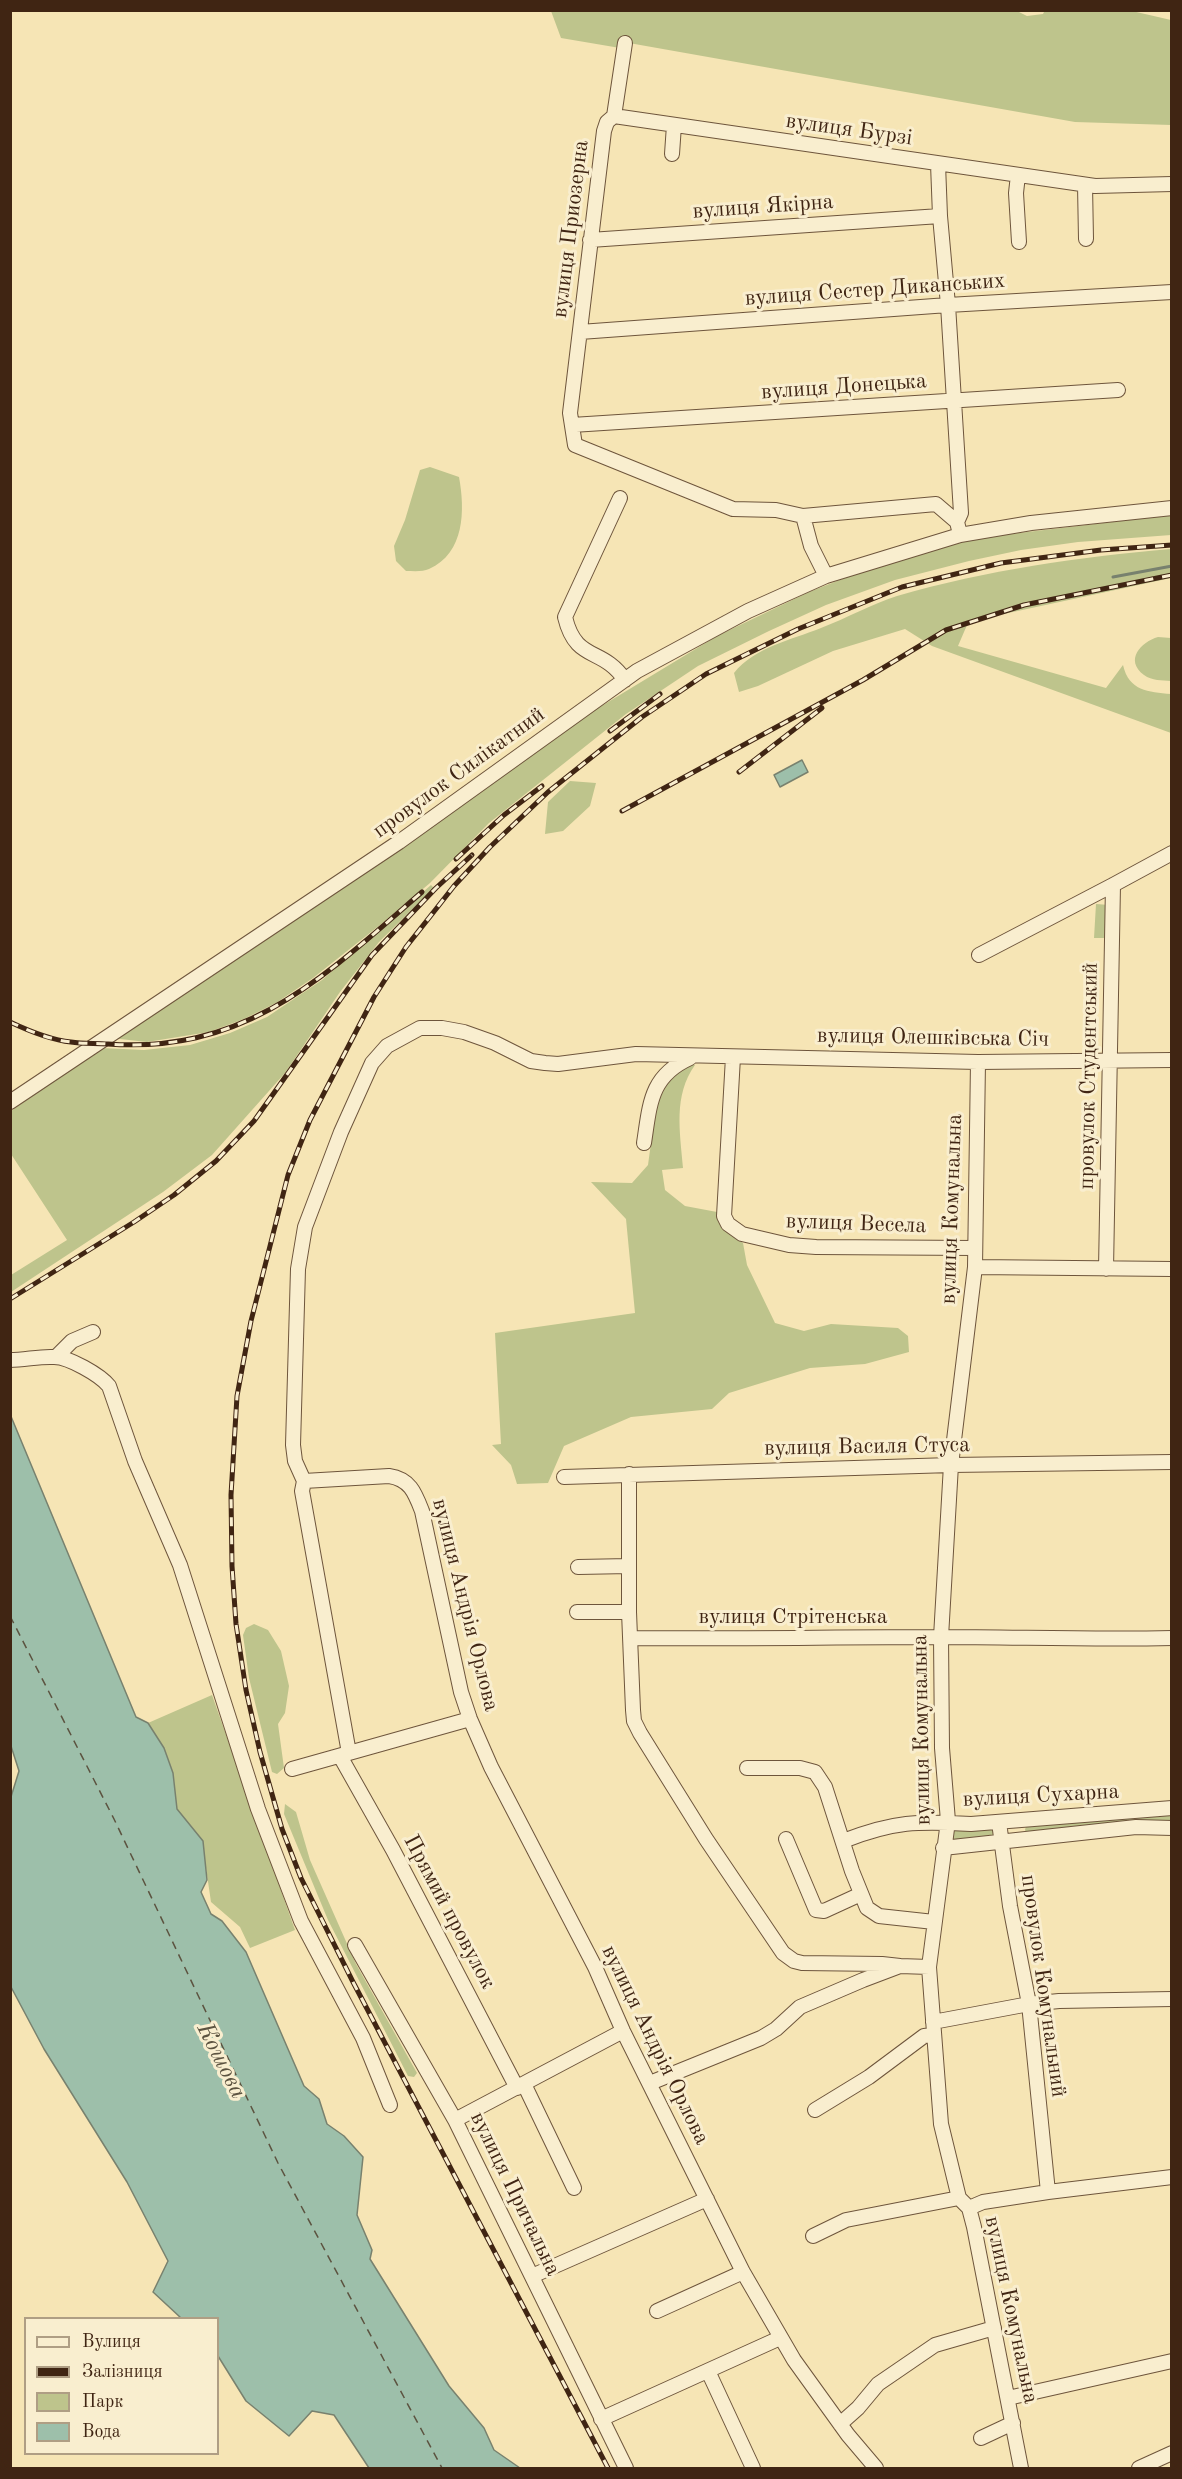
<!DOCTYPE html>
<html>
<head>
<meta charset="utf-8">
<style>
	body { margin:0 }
	#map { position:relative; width:1182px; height:2479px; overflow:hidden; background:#f6e5b5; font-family:"Old Standard TT",serif }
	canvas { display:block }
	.frame { position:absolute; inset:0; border:12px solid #402513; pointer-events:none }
	.legend { position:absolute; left:24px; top:2317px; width:195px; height:138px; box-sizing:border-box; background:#f9eecf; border:2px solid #af9e84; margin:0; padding:8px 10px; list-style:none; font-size:18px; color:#402513 }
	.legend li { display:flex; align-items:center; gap:12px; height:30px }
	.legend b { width:30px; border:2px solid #af9e84 }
</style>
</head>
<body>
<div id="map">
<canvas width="1182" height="2479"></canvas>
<div class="frame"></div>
<ul class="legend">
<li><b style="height:8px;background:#f9eecf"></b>Вулиця</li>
<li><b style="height:8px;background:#402513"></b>Залізниця</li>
<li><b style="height:16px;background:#bec48c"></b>Парк</li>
<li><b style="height:16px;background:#9dbfaa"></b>Вода</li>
</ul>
</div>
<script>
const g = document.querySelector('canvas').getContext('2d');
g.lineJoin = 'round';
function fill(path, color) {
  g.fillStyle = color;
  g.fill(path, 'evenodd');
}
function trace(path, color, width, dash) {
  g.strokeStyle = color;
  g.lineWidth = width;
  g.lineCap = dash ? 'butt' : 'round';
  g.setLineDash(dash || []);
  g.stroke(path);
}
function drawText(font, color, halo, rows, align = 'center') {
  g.font = font + ' "Old Standard TT",serif';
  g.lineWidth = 6;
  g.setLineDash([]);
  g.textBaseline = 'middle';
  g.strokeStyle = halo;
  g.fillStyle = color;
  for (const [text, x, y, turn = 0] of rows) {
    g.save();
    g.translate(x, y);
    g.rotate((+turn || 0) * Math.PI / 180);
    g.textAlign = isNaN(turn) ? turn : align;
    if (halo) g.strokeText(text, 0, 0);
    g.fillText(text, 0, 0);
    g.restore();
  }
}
fill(new Path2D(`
	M1015 10 1027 16 1043 14 1045 10 1132 11 1171 20V125L1075 122 629 43 630 38 623 37 620 48 561 38 551 11Z
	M430 467 459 477C465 510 465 553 429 569 423 572 413 571 406 571L396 561 394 546 405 520 420 470Z
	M1171 515V535L1078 542 1021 550 969 561 895 580 826 605 769 631 698 666 626 714 489 823 430 883 385 921 313 978 276 1003 244 1019 209 1032 147 1042 111 1038 590 713 717 636 809 592 860 572 940 547 985 537Z
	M1171 549V578L999 615 967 625 958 646 1106 688 1123 665C1129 691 1148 692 1171 694V733L932 646 905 629 833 651 758 686 739 692 734 673C755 647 791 640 821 628 847 618 872 604 897 596 987 570 1079 557 1171 549Z
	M1158 637 1171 638V681C1162 680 1152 681 1144 675 1124 660 1141 642 1158 637Z
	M570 781 596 783 590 806 563 831 545 834 548 802Z
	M431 885 434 888 379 942 340 992 285 1073 212 1155 163 1192 11 1292V1275L67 1240 11 1154V1111L101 1048 144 1050 190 1045 230 1033 267 1017 322 980Z
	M1096 904 1109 905 1107 938H1094Z
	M689 1065H695C673 1096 680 1131 683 1168L662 1170 665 1190 685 1206 717 1212C723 1226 729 1234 743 1243L747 1265 775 1323 804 1331 831 1324 898 1328 908 1336 909 1352 865 1364 810 1368 729 1393 712 1409 631 1417 564 1446 548 1483 517 1484 511 1465 492 1445 501 1444 495 1333 635 1313 626 1219 591 1182 632 1183 648 1165 656 1106 672 1072Z
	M254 1624 268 1630 281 1651 289 1686 285 1713 278 1724 284 1768 277 1774 272 1772 249 1678 243 1635 246 1628Z
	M212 1695 295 1930 250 1948 240 1927 211 1902 206 1868 176 1809 173 1773 164 1748 148 1723Z
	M285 1804 296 1812 310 1860 356 1964 417 2073 414 2077 408 2076 328 1920 284 1814Z
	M1171 1811V1823L1026 1832 1025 1830 1026 1826Z
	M993 1827 997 1836 954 1841 951 1839 952 1830 956 1828Z`), '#bec48c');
const water = new Path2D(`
	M802 760 808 772 780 787 774 775Z
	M10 1414 136 1717 148 1723 164 1748 173 1773 177 1809 203 1841 207 1880 201 1892 211 1914 222 1921 246 1952 304 2086 319 2099 327 2124 344 2136 363 2157 357 2215 372 2250 370 2259 449 2386 484 2428 494 2450 520 2468H369L334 2415 312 2411 289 2436 246 2401 218 2356V2318H181L153 2292 168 2261 127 2182 44 2049 11 1987 10 1800 19 1771 10 1743Z`);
fill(water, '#9dbfaa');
trace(water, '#78816e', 1.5);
trace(new Path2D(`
	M1113 577 1172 566`), '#78816e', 3);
trace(new Path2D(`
	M10 1616 114 1819 278 2163 442 2468`), '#5c5340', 1.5, [8, 6]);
const minor = new Path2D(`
	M625 43 614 116 607 122 604 131 570 413 575 445 733 509 776 510 803 516 936 504 957 522
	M614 116 1095 186 1172 184
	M672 154 674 125
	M938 164 940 216 948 305 961 513 957 522 959 530
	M1018 175 1016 193 1019 242
	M1085 185 1086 239
	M590 240 940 216
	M580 332 948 305 1172 292
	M572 425 1118 390
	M620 498 565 617C576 663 602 646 625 680
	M803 516 811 546 826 576
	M979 955 1113 885 1172 853
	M733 1057 724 1216 728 1224 742 1234 789 1245 816 1247 975 1248
	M978 1062 975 1267 951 1465 941 1637 942 1748 948 1821 929 1967 941 2124 959 2198 969 2208 974 2227 1021 2468
	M10 1102 399 842 637 671 748 611 826 576 960 535 1031 523 1172 508
	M644 1143C650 1104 650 1076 690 1058
	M975 1267 1172 1269
	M1106 1269 1113 885
	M57 1356 72 1341 93 1332
	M10 1360C25 1360 40 1356 54 1357 69 1357 100 1375 109 1386L135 1461 180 1565 258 1809 301 1921 363 2038 390 2105
	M629 1474V1612L633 1710 634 1721 640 1733 706 1839 783 1953 794 1961 802 1963 882 1964 900 1966
	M564 1477 951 1465 1172 1462
	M304 1481 295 1461 293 1445 298 1269 305 1227 341 1132 372 1063 387 1046 420 1028H442L464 1032 495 1043 531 1061 545 1063 558 1064 636 1054 978 1062 1172 1060
	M304 1481 389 1476C410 1479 415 1493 422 1511L461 1692 470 1719 491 1767 595 1967 623 2031 743 2272 794 2360 848 2435 876 2468
	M304 1481 302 1491 349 1753
	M578 1567 629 1566
	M577 1612H629
	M631 1638C734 1639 837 1637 940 1637 1017 1637 1094 1640 1172 1638
	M340 1756 393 1850 517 2088
	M747 1768H800L815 1772 825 1787 852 1871 867 1908 879 1916 934 1922
	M292 1769 470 1719
	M999 1822 1010 1906 1029 2004 1048 2192
	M786 1839 816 1910 824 1911 861 1894
	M843 1841C894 1821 918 1821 971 1824L1172 1808
	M943 1848 1136 1827 1172 1828
	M355 1945 455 2120 626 2468
	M933 2022 1029 2004 1059 2001 1172 1999
	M650 2083 761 2038 776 2029 800 2007 863 1980 900 1966 929 1967
	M524 2084 574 2188
	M815 2110 869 2077 924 2036 933 2035
	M455 2120 623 2031
	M969 2208 983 2202 1048 2192 1172 2177
	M813 2236 846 2220 959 2198
	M532 2276 707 2199
	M657 2311 743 2272
	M708 2371 753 2468
	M1008 2398 1172 2361
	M601 2419 780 2338
	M840 2424 858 2408 878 2384 935 2345 994 2328
	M981 2438 1013 2423
	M1139 2468 1172 2453`);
trace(minor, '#6e553c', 16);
trace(minor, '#f9eecf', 14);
const rail = new Path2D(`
	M610 731 660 694
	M739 772 822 708
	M622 811 863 680 946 630 1024 605 1172 575
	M456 859 504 815 542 786
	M10 1022C29 1031 51 1040 71 1042 83 1044 95 1043 108 1044 246 1054 324 977 422 892
	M10 1299 134 1222 174 1195 216 1161 254 1121 372 955 436 888 472 855
	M608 2468 353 1982 301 1878 282 1829 260 1752 246 1690 236 1624 232 1566 231 1495 237 1396 251 1321 288 1175 310 1120 374 997 406 947 436 909 454 886 490 847 548 792 642 717 706 674 798 629 902 587 1001 563 1101 550 1172 545`);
trace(rail, '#402513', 5);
trace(rail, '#f9eecf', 3, [9]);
drawText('22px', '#402513', '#f9eecf', [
	["вулиця Бурзі",849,130,8],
	["вулиця Якірна",763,207,-4],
	["вулиця Приозерна",571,229,-83],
	["вулиця Сестер Диканських",875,290,-4],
	["вулиця Донецька",844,387,-4],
	["провулок Силікатний",459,773,-36],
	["вулиця Олешківська Січ",933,1038,1],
	["провулок Студентський",1089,1076,-89],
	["вулиця Комунальна",952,1209,-88],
	["вулиця Весела",856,1224,2],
	["вулиця Василя Стуса",867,1447,-1],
	["вулиця Андрія Орлова",465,1605,76],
	["вулиця Стрітенська",793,1617],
	["вулиця Комунальна",922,1730,-91],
	["вулиця Сухарна",1041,1796,-3],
	["Прямий провулок",449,1912,62],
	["провулок Комунальний",1043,1986,82],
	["вулиця Андрія Орлова",655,2045,64],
	["вулиця Причальна",515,2194,64],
	["вулиця Комунальна",1011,2310,78]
]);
drawText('italic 24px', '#5c5340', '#f9eecf', [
	["Кошова",221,2061,63]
]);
</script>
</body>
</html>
